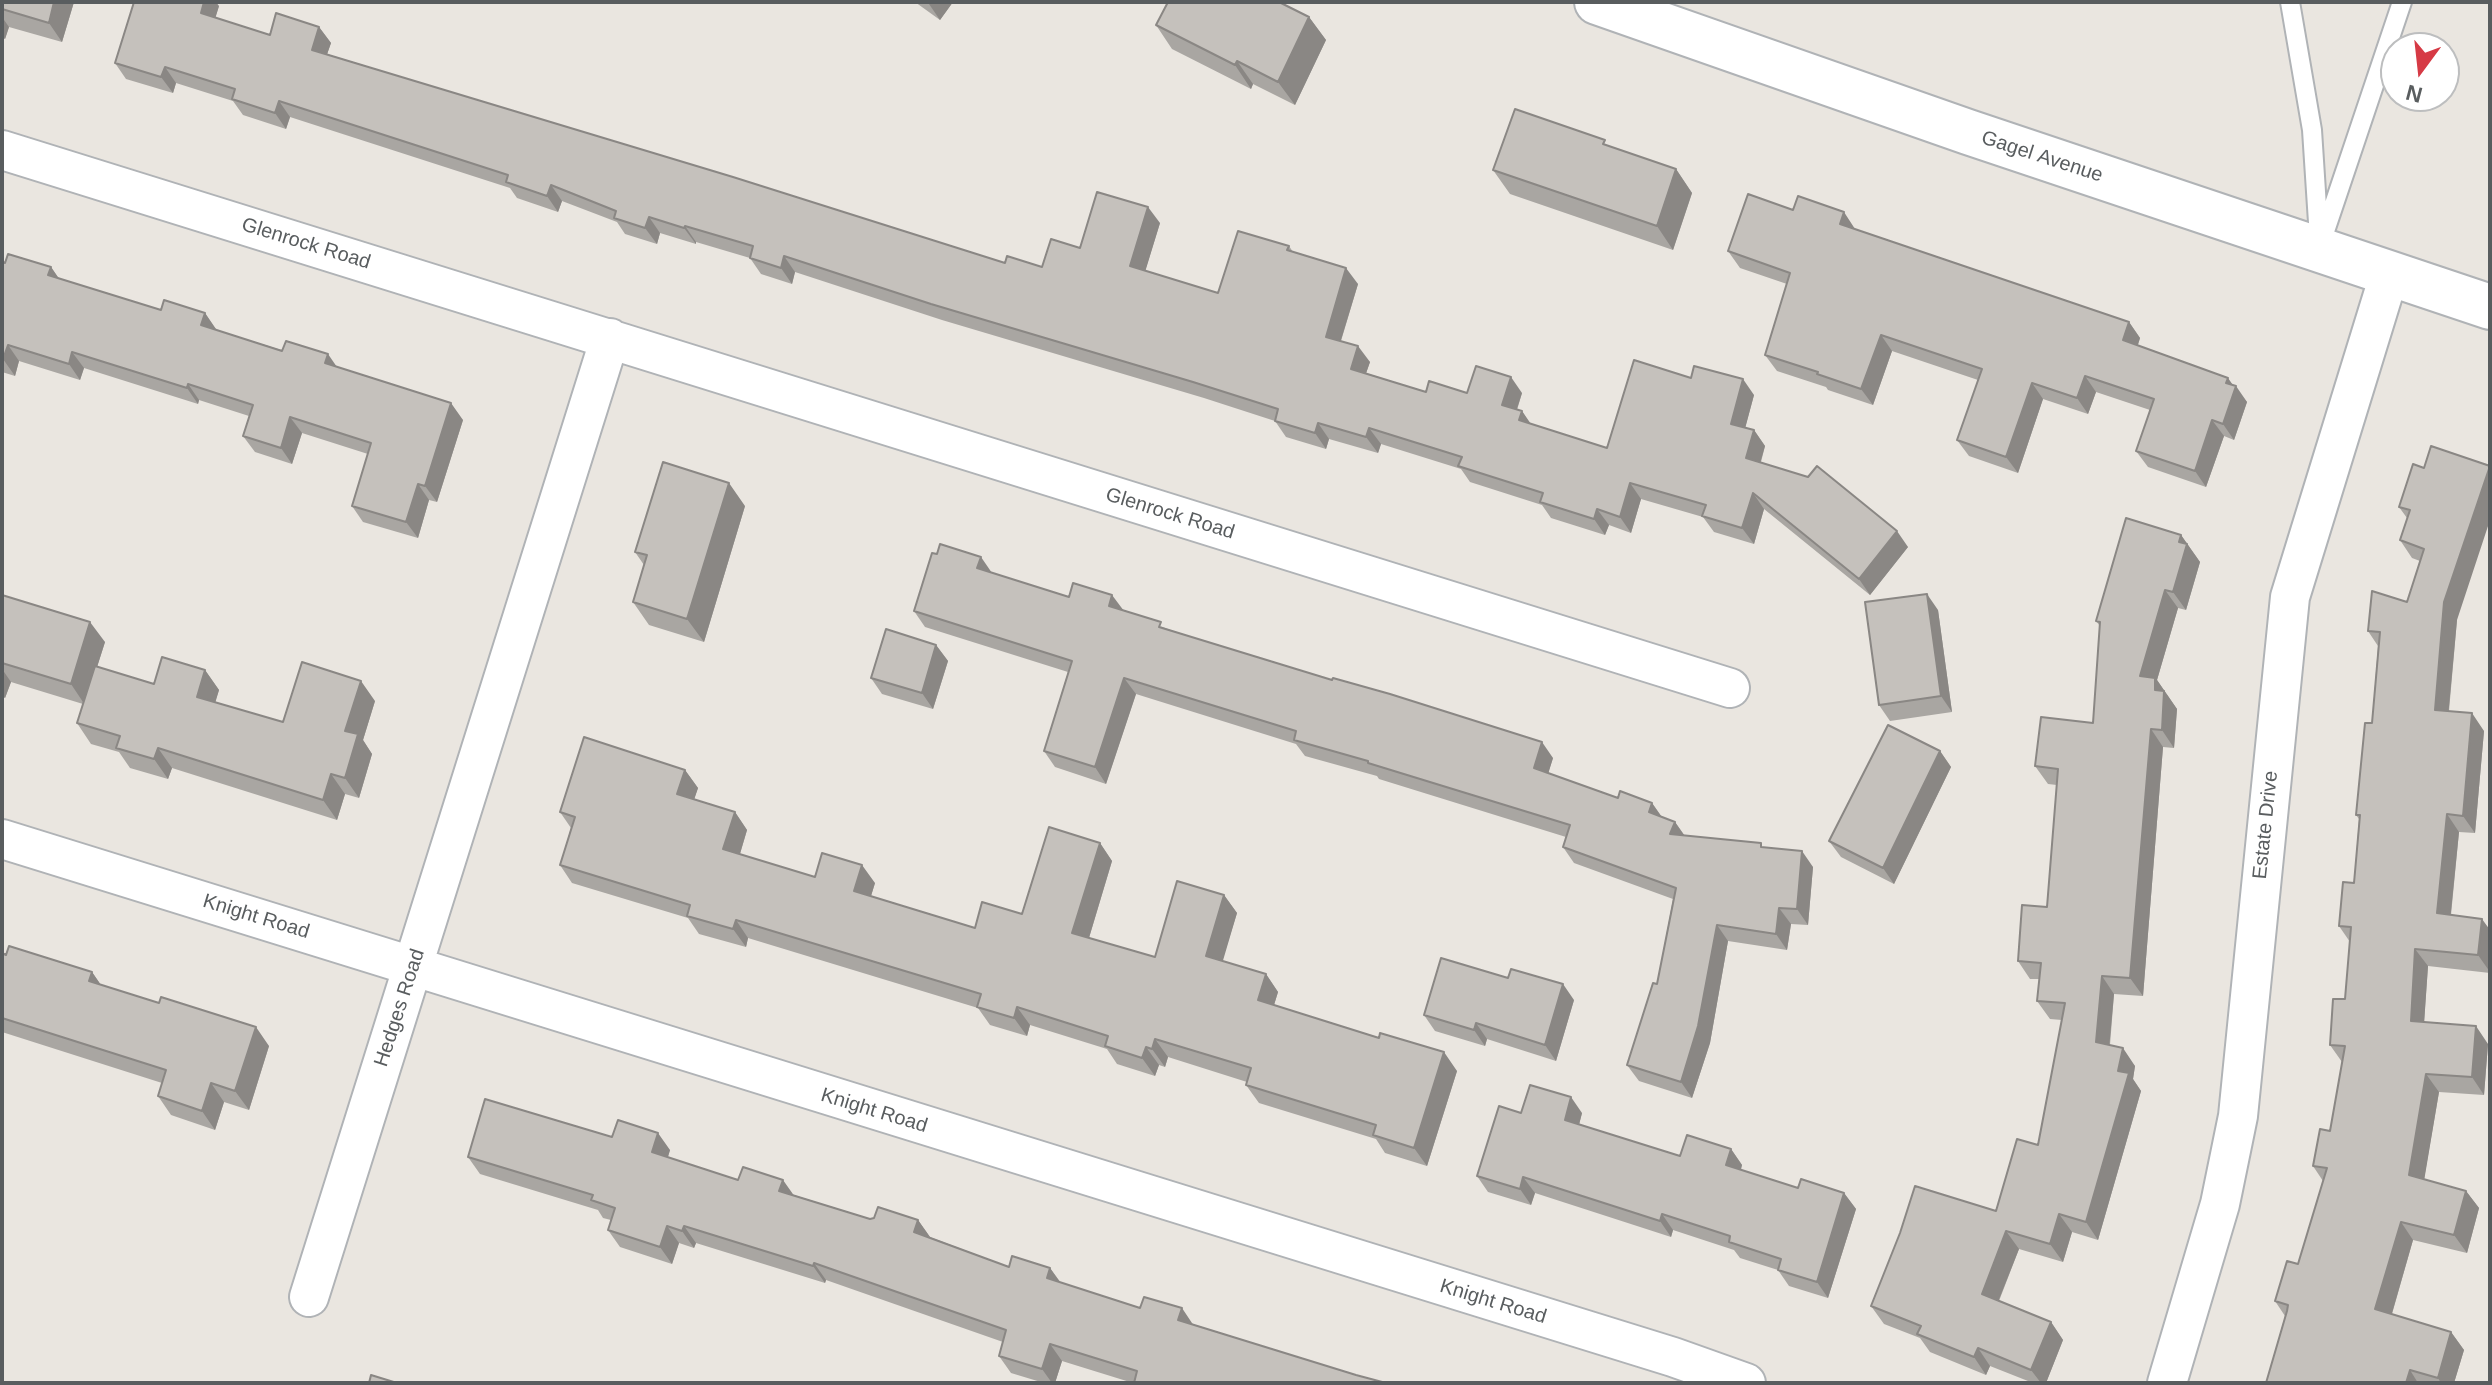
<!DOCTYPE html>
<html>
<head>
<meta charset="utf-8">
<style>
	body { margin:0 }
	#map { position:relative; width:2492px; height:1385px; overflow:hidden; background:#eae6e0; font-family:Arial,sans-serif }
	canvas { display:block }
	.frame { position:absolute; inset:0; border:4px solid #595d5f; pointer-events:none }
	.north { position:absolute; left:2380px; top:32px; width:80px; height:80px; box-sizing:border-box; background:#fff; border:2px solid #bdbebf; border-radius:50%; rotate:195deg; font-size:22px; font-weight:700; line-height:32px; text-align:center; color:#595d5f }
	.north::after { content:''; display:block; margin:auto; width:28px; height:36px; background:#d63a45; clip-path:polygon(50% 0,100% 100%,50% 72%,0 100%) }
</style>
</head>
<body>
<div id="map">
<canvas width="2492" height="1385"></canvas>
<div class="frame"></div>
<div class="north">N</div>
</div>
<script>
const g = document.querySelector('canvas').getContext('2d');
g.lineJoin = 'round';
function trace(path, color, width, dash) {
  g.strokeStyle = color;
  g.lineWidth = width;
  g.lineCap = dash ? 'butt' : 'round';
  g.setLineDash(dash || []);
  g.stroke(path);
}
function fill(path, color) {
  g.fillStyle = color;
  g.fill(path, 'evenodd');
}
function drawText(font, color, halo, rows, align = 'center') {
  g.font = font + ' Arial,sans-serif';
  g.lineWidth = 8;
  g.setLineDash([]);
  g.textBaseline = 'middle';
  g.strokeStyle = halo;
  g.fillStyle = color;
  for (const [text, x, y, turn = 0] of rows) {
    g.save();
    g.translate(x, y);
    g.rotate((+turn || 0) * Math.PI / 180);
    g.textAlign = isNaN(turn) ? turn : align;
    if (halo) g.strokeText(text, 0, 0);
    g.fillText(text, 0, 0);
    g.restore();
  }
}
const service = new Path2D(`
	M2290 2 2312 130 2319 238
	M2319 249 2402 2`);
const minor = new Path2D(`
	M2 150 1730 688
	M2 839 1673 1357 1746 1383
	M309 1297 610 338
	M2167 1383 2220 1204 2238 1116 2290 597 2390 272`);
const tertiary = new Path2D(`
	M1597 2 1968 132 2490 307`);
trace(service, '#b0b3b6', 22);
trace(minor, '#b0b3b6', 42);
trace(tertiary, '#b0b3b6', 48);
trace(service, '#fff', 18);
trace(minor, '#fff', 38);
trace(tertiary, '#fff', 44);
fill(new Path2D(`
	M2 2H74L62 42 9 27 5 39 2 38Z
	M915 2H953L940 20Z
	M219 6 215 18 270 35 319 27 331 43 327 54 1005 263 1042 267 1080 248 1160 223 1145 271 1218 293 1289 246 1293 252 1358 284 1341 341 1370 362 1366 373 1426 392 1522 393 1517 410 1522 411 1530 424 1607 448 1691 378 1754 395 1745 428 1754 430 1765 446 1761 462 1908 547 1870 595 1764 509 1754 544 1714 532 1703 517 1641 499 1631 533 1609 525 1605 535 1551 518 1542 505 1470 482 1461 469 1381 444 1378 453 1329 439 1326 449 1286 437 1275 421 1204 398 942 320 795 272 792 284 761 274 750 258 696 242V244L660 233 657 244 625 234 617 222 562 201 558 212 517 198 510 188 290 117 286 129 243 115 233 101 176 83 173 93 126 79 115 63Z
	M1309 17 1326 40 1295 105 1253 84 1251 89 1172 49 1156 25Z
	M1610 147 1676 169 1692 193 1673 250 1510 194 1493 170Z
	M1855 229 2129 322 2140 338 2138 345 2233 385 2247 402 2234 440 2224 436 2206 487 2148 467 2136 451 2150 410 2096 392 2088 414 2043 399 2018 473 1969 456 1957 440 1978 380 1892 351 1873 405 1828 390 1826 387 1777 371 1765 355 1787 284 1740 268 1728 251Z
	M2 262 51 267 59 279 161 310 205 313 216 330 337 367 463 420 437 502 429 500 418 538 363 522 352 506 368 454 302 433 292 464 255 452 243 436 249 416 199 400 198 404 84 368 80 380 19 361 15 376 2 372Z
	M2413 464 2457 620 2449 711 2484 731 2475 833 2459 832 2451 915 2490 930V973L2428 966 2424 1022 2488 1044 2484 1095 2439 1092 2424 1179 2466 1191 2479 1208 2467 1253 2413 1240 2392 1314 2451 1332 2464 1350 2454 1383H2266L2285 1316 2275 1301 2298 1264 2323 1181 2313 1166 2330 1131 2342 1062 2330 1045 2345 999 2350 942 2339 926 2354 883 2359 819 2356 815 2372 723 2378 646 2368 631 2407 602 2420 561 2412 558 2400 540 2407 518 2399 507Z
	M745 506 704 642 649 625 633 602 644 565 635 552Z
	M2181 535 2200 562 2186 610 2178 608 2157 680 2177 709 2174 748 2163 747 2143 996 2114 994 2110 1045 2135 1066 2133 1079 2141 1091 2098 1240 2072 1232 2063 1262 2019 1249 1999 1301 2051 1322 2063 1340 2046 1383H2033L1990 1366 1986 1375 1930 1352 1920 1338 1884 1324 1871 1306 1996 1211 2038 1145 2062 1020 2050 1019 2037 1001 2040 979H2030L2018 961 2047 907 2057 785 2048 784 2035 766 2093 723 2100 626 2096 621Z
	M992 573 1069 597 1123 611 1165 628 1553 758 1548 773 1618 798 1652 803 1662 817 1675 822 1685 836 1765 848 1813 867 1808 925 1791 924 1787 950 1728 941 1710 1043 1692 1098 1639 1081 1627 1065 1657 984 1673 899 1574 863 1563 847 1566 837 1379 779 1377 776 1305 756 1296 744 1136 694 1106 784 1055 767 1044 751 1068 672 925 627 914 611Z
	M2 595 105 642 97 667 154 684 205 670 219 690 215 702 283 722 375 701 363 740 372 754 359 798 345 794 337 820 172 768 168 779 130 768 119 752 91 744 77 723 83 704 11 682 5 698 2 697Z
	M1938 610 1952 712 1890 721 1879 705Z
	M936 645 948 661 933 709 882 694 871 678Z
	M1940 751 1951 767 1894 884 1841 857 1829 841Z
	M685 770 698 788 694 799 735 812 747 830 740 854 815 877 875 883 871 896 975 928 1022 914 1100 843 1112 861 1089 938 1155 957 1224 895 1237 913 1222 961 1266 974 1278 992 1274 1005 1457 1071 1427 1166 1385 1153 1376 1139 1259 1103 1246 1085 1247 1082 1168 1057 1165 1067 1159 1065 1155 1076 1117 1064 1107 1049 1030 1025 1027 1036 990 1025 978 1008 748 938 746 947 699 934 688 918 572 883 560 865 571 828 560 812Z
	M2 953 92 972 101 985 269 1046 249 1110 224 1102 215 1130 171 1115 158 1096 162 1083 2 1032Z
	M1574 1000 1556 1061 1487 1039 1485 1046 1435 1031 1424 1015Z
	M1521 1113H1582L1579 1125 1680 1156 1731 1149 1742 1165 1741 1170 1798 1188 1844 1193 1856 1209 1828 1298 1789 1286 1778 1270 1740 1258 1734 1250 1673 1230 1671 1237 1535 1193 1531 1205 1488 1192 1477 1176Z
	M612 1137 670 1150 668 1157 738 1180 794 1195 870 1219 918 1220 930 1237 1009 1267 1050 1268 1061 1283 1356 1375 1386 1383H1133L1062 1361 1055 1383H1044L1011 1373 999 1356 1003 1342 826 1280 825 1283 696 1243 694 1248 679 1243 672 1264 620 1247 608 1230 611 1220 603 1218 598 1210 480 1174 468 1157Z`), '#a9a6a2');
fill(new Path2D(`
	M54 2H74L62 42 49 23Z
	M204 2H216L219 6 212 29 201 13Z
	M930 2H953L940 20 929 4Z
	M2 17 9 27 5 39 2 34Z
	M1309 17 1326 40 1295 105 1278 82Z
	M319 27 331 43 323 66 312 50Z
	M1237 61 1253 84 1251 89 1235 65Z
	M165 67 176 83 173 93 161 77Z
	M279 101 290 117 286 129 275 113Z
	M1676 169 1692 193 1673 250 1657 226Z
	M551 185 562 201 558 212 547 196Z
	M1148 207 1160 223 1142 282 1130 266Z
	M1844 212 1855 229 1840 224Z
	M649 217 660 233 657 244 645 228Z
	M685 226 696 242V244L684 228Z
	M784 256 795 272 792 284 781 268Z
	M51 267 62 283 48 275Z
	M1346 268 1358 284 1337 353 1326 337Z
	M205 313 216 329 212 341 201 325Z
	M2129 322 2140 338 2134 356 2123 340Z
	M1881 335 1892 351 1873 405 1861 389Z
	M8 345 19 361 15 376 3 359Z
	M1358 346 1370 362 1362 385 1351 369Z
	M72 352 84 368 80 380 69 364Z
	M328 354 339 370 325 363Z
	M2085 376 2096 392 2088 414 2077 398Z
	M1511 377 1522 393 1513 421 1502 405Z
	M2228 378 2235 388 2236 386 2247 402 2234 440 2223 424 2226 383Z
	M1743 379 1754 395 1742 440 1731 424Z
	M2032 383 2043 399 2018 473 2006 457Z
	M188 384 199 400 198 404 187 388Z
	M451 403 463 420 437 502 425 486Z
	M1522 411 1533 427 1519 420Z
	M290 417 302 433 292 464 281 448Z
	M2212 420 2224 436 2206 487 2195 471Z
	M1318 423 1329 439 1326 449 1315 433Z
	M1369 428 1381 444 1378 453 1366 437Z
	M1754 430 1765 446 1757 474 1746 458Z
	M2490 466V520L2457 620 2447 728 2435 710 2444 602Z
	M729 483 745 506 704 642 687 619Z
	M1630 483 1641 499 1631 533 1620 517Z
	M418 484 429 500 418 538 406 522Z
	M1753 493 1764 509 1754 544 1742 528Z
	M1597 509 1609 525 1605 535 1594 519Z
	M1897 531 1908 547 1870 595 1859 579Z
	M2181 535 2200 562 2186 610 2173 592Z
	M981 557 992 573 977 568Z
	M2165 590 2178 608 2157 680 2177 709 2174 748 2162 730 2140 676Z
	M1927 594 1938 610 1952 712 1941 696Z
	M1112 595 1124 611 1109 606Z
	M90 622 105 642 85 705 71 684Z
	M936 645 948 661 933 709 922 693Z
	M2 669 11 682 5 698 2 694Z
	M205 670 219 690 211 717 197 697Z
	M1124 678 1136 694 1106 784 1095 767Z
	M361 681 375 701 363 740 372 754 359 798 345 778V731Z
	M2472 713 2484 731 2475 833 2463 816Z
	M2151 729 2163 747 2143 996 2130 978Z
	M1542 742 1553 758 1545 784 1534 768Z
	M158 748 172 768 168 779 154 759Z
	M1940 751 1951 767 1894 884 1883 868Z
	M685 770 698 788 690 812 677 794Z
	M331 774 345 794 337 820 323 800Z
	M1652 803 1663 819 1649 812Z
	M735 812 747 830 736 867 723 849Z
	M2447 814 2459 832 2449 931 2437 913Z
	M1675 822 1686 838 1670 834Z
	M1100 843 1112 861 1085 951 1072 933Z
	M1802 851 1813 867 1808 925 1797 909Z
	M862 865 875 883 867 909 854 891Z
	M1224 895 1237 913 1219 974 1206 956Z
	M1779 908 1791 924 1787 950 1776 934Z
	M2482 919 2490 930V972L2478 955Z
	M736 920 748 938 746 947 733 929Z
	M1717 925 1728 941 1710 1043 1692 1098 1681 1082Z
	M2415 949 2428 966 2423 1039 2411 1021Z
	M92 972 105 991 89 981Z
	M1266 974 1278 992 1270 1018 1258 1000Z
	M2102 976 2114 994 2108 1060 2096 1042Z
	M1563 984 1574 1000 1556 1061 1545 1045Z
	M1017 1007 1030 1025 1027 1036 1014 1018Z
	M1476 1023 1487 1039 1485 1046 1474 1030Z
	M2476 1026 2488 1044 2484 1095 2472 1077Z
	M256 1027 269 1046 249 1110 235 1091Z
	M1155 1039 1168 1057 1165 1067 1152 1049Z
	M1146 1047 1159 1065 1155 1076 1142 1058Z
	M2123 1048 2135 1066 2133 1079 2141 1091 2098 1240 2086 1222Z
	M1444 1052 1457 1071 1427 1166 1414 1148Z
	M2426 1074 2439 1092 2422 1193 2409 1175Z
	M211 1083 224 1102 215 1130 202 1111Z
	M1571 1097 1582 1113 1576 1136 1565 1120Z
	M658 1133 670 1150 664 1169 652 1152Z
	M1731 1149 1742 1165 1737 1181 1726 1165Z
	M1523 1177 1535 1193 1531 1205 1520 1189Z
	M783 1180 795 1197 779 1191Z
	M2466 1191 2479 1208 2467 1253 2454 1235Z
	M1844 1193 1856 1209 1828 1298 1817 1282Z
	M1662 1214 1673 1230 1671 1237 1660 1221Z
	M2059 1214 2072 1232 2063 1262 2050 1244Z
	M918 1220 930 1237 914 1232Z
	M2401 1222 2413 1240 2388 1327 2375 1309Z
	M667 1226 679 1243 672 1264 660 1247Z
	M684 1226 696 1243 694 1248 682 1231Z
	M2006 1231 2019 1249 1994 1312 1982 1294Z
	M814 1263 826 1280 825 1283 813 1266Z
	M1050 1268 1062 1285 1047 1278Z
	M1182 1308 1194 1326 1178 1320Z
	M2051 1322 2063 1340 2046 1383H2041L2031 1370Z
	M2451 1332 2464 1350 2454 1383H2441L2438 1378Z
	M1050 1344 1062 1361 1055 1383H1052L1042 1369Z
	M1978 1348 1990 1366 1986 1375 1974 1357Z
	M2410 1370 2418 1383H2406Z`), '#8a8784');
const building = new Path2D(`
	M2 2H54L49 23 2 9Z
	M134 2H204L201 13 270 35 276 13 319 27 312 50 733 177 1005 263 1007 256 1042 267 1051 239 1080 248 1097 192 1148 207 1130 266 1218 293 1238 231 1289 246 1287 250 1346 268 1326 337 1358 346 1351 369 1426 392 1429 381 1467 393 1476 366 1511 377 1502 405 1522 411 1519 420 1607 448 1634 360 1691 378 1694 366 1743 379 1731 424 1754 430 1746 458 1808 477 1817 466 1897 531 1859 579 1753 493 1742 528 1702 516 1706 505 1630 483 1620 517 1597 509 1594 519 1540 502 1543 493 1458 466 1462 457 1369 428 1366 437 1318 423 1315 433 1275 421 1278 409 1193 382 931 304 784 256 781 268 750 258 753 246 685 226 684 228 649 217 645 228 614 218 616 211 551 185 547 196 506 182 508 175 279 101 275 113 232 99 235 89 165 67 161 77 115 63Z
	M1168 2H1279L1309 17 1278 82 1237 61 1235 65 1156 25Z
	M1515 109 1605 140 1603 144 1676 169 1657 226 1493 170Z
	M1748 194 1793 210 1798 196 1844 212 1840 224 2129 322 2123 340 2228 378 2226 383 2236 386 2223 424 2212 420 2195 471 2136 451 2154 399 2085 376 2077 398 2032 383 2006 457 1957 440 1982 369 1881 335 1861 389 1817 374 1818 372 1765 355 1790 273 1728 251Z
	M8 254 51 267 48 275 161 310 164 300 205 313 201 325 282 351 286 341 328 354 325 363 451 403 425 486 418 484 406 522 352 506 371 443 290 417 281 448 243 436 253 405 188 384 187 388 72 352 69 364 8 345 3 359H2V262L5 263Z
	M2431 446 2490 466 2444 602 2435 710 2472 713 2463 816 2447 814 2437 913 2482 919 2478 955 2415 949 2411 1021 2476 1026 2472 1077 2426 1074 2409 1175 2466 1191 2454 1235 2401 1222 2375 1309 2451 1332 2438 1378 2410 1370 2406 1383H2266L2287 1311 2288 1305 2275 1301 2287 1261 2298 1264 2327 1168 2313 1166 2320 1129 2330 1131 2345 1046 2330 1045 2333 999H2345L2351 927 2339 926 2343 882 2354 883 2360 815H2356L2365 723H2372L2380 632 2368 631 2372 591 2407 602 2424 549 2400 540 2410 510 2399 507 2413 464 2424 468Z
	M663 462 729 483 687 619 633 602 647 555 635 552Z
	M2126 518 2181 535 2179 542 2187 544 2173 592 2165 590 2140 676 2155 678V690L2164 691 2162 730 2151 729 2130 978 2102 976 2096 1042 2123 1048 2118 1071 2129 1073 2086 1222 2059 1214 2050 1244 2006 1231 1982 1294 2051 1322 2031 1370 1978 1348 1974 1357 1917 1334 1921 1326 1871 1306 1900 1233 1915 1186 1996 1211 2017 1139 2038 1145 2065 1003 2037 1001 2041 963 2018 961 2022 905 2047 907 2058 769 2035 766 2041 717 2093 723 2100 622 2096 621Z
	M940 544 981 557 977 568 1069 597 1073 583 1112 595 1109 606 1161 622 1159 627 1332 680 1333 678 1390 694 1542 742 1534 768 1618 798 1620 791 1652 803 1649 812 1675 822 1670 834 1761 843V847L1802 851 1797 909 1779 908 1776 934 1717 925 1698 1026 1681 1082 1627 1065 1653 983 1657 984 1676 888 1563 847 1570 825 1368 763V761L1294 740 1296 731 1124 678 1095 767 1044 751 1072 661 914 611 932 553 937 554Z
	M1927 594 1941 696 1879 705 1865 602Z
	M2 595 90 622 71 684 2 663Z
	M886 629 936 645 922 693 871 678Z
	M162 657 205 670 197 697 283 722 302 662 361 681 345 731 358 734 345 778 331 774 323 800 158 748 154 759 116 748 120 736 77 723 95 666 154 684Z
	M1888 725 1940 751 1883 868 1829 841Z
	M584 737 685 770 677 794 735 812 723 849 815 877 822 853 862 865 854 891 975 928 982 902 1022 914 1049 827 1100 843 1072 933 1155 957 1177 881 1224 895 1206 956 1266 974 1258 1000 1379 1038 1380 1033 1444 1052 1414 1148 1373 1135 1376 1125 1246 1085 1251 1068 1155 1039 1152 1049 1146 1047 1142 1058 1105 1046 1108 1036 1017 1007 1014 1018 977 1007 981 994 736 920 733 929 687 916 690 905 560 865 575 817 560 812Z
	M9 946 92 972 89 981 159 1003 161 997 256 1027 235 1091 211 1083 202 1111 158 1096 166 1070 2 1018V953L6 955Z
	M1441 958 1508 978 1511 969 1563 984 1545 1045 1476 1023 1474 1030 1424 1015Z
	M1530 1085 1571 1097 1565 1120 1680 1156 1687 1135 1731 1149 1726 1165 1798 1188 1801 1179 1844 1193 1817 1282 1778 1270 1781 1259 1729 1242 1730 1236 1662 1214 1660 1221 1523 1177 1520 1189 1477 1176 1499 1106 1521 1113Z
	M485 1099 612 1137 618 1120 658 1133 652 1152 738 1180 743 1167 783 1180 779 1191 870 1219 874 1218 878 1207 918 1220 914 1232 1009 1267 1012 1256 1050 1268 1047 1278 1140 1308 1144 1297 1182 1308 1178 1320 1356 1375 1386 1383H1134L1137 1371 1050 1344 1042 1369 999 1356 1006 1330 814 1263 813 1266 684 1226 682 1231 667 1226 660 1247 608 1230 615 1208 591 1200 593 1195 468 1157Z
	M371 1375 397 1383H369Z`);
fill(building, '#c5c1bc');
trace(building, '#8a8784', 2);
drawText('20px', '#595d5f', '#fff', [
	["Gagel Avenue",2042,157,18],
	["Glenrock Road",306,244,17],
	["Glenrock Road",1170,514,17],
	["Estate Drive",2266,825,-84],
	["Knight Road",256,917,17],
	["Hedges Road",400,1008,-72],
	["Knight Road",874,1111,17],
	["Knight Road",1493,1302,17]
]);
</script>
</body>
</html>
